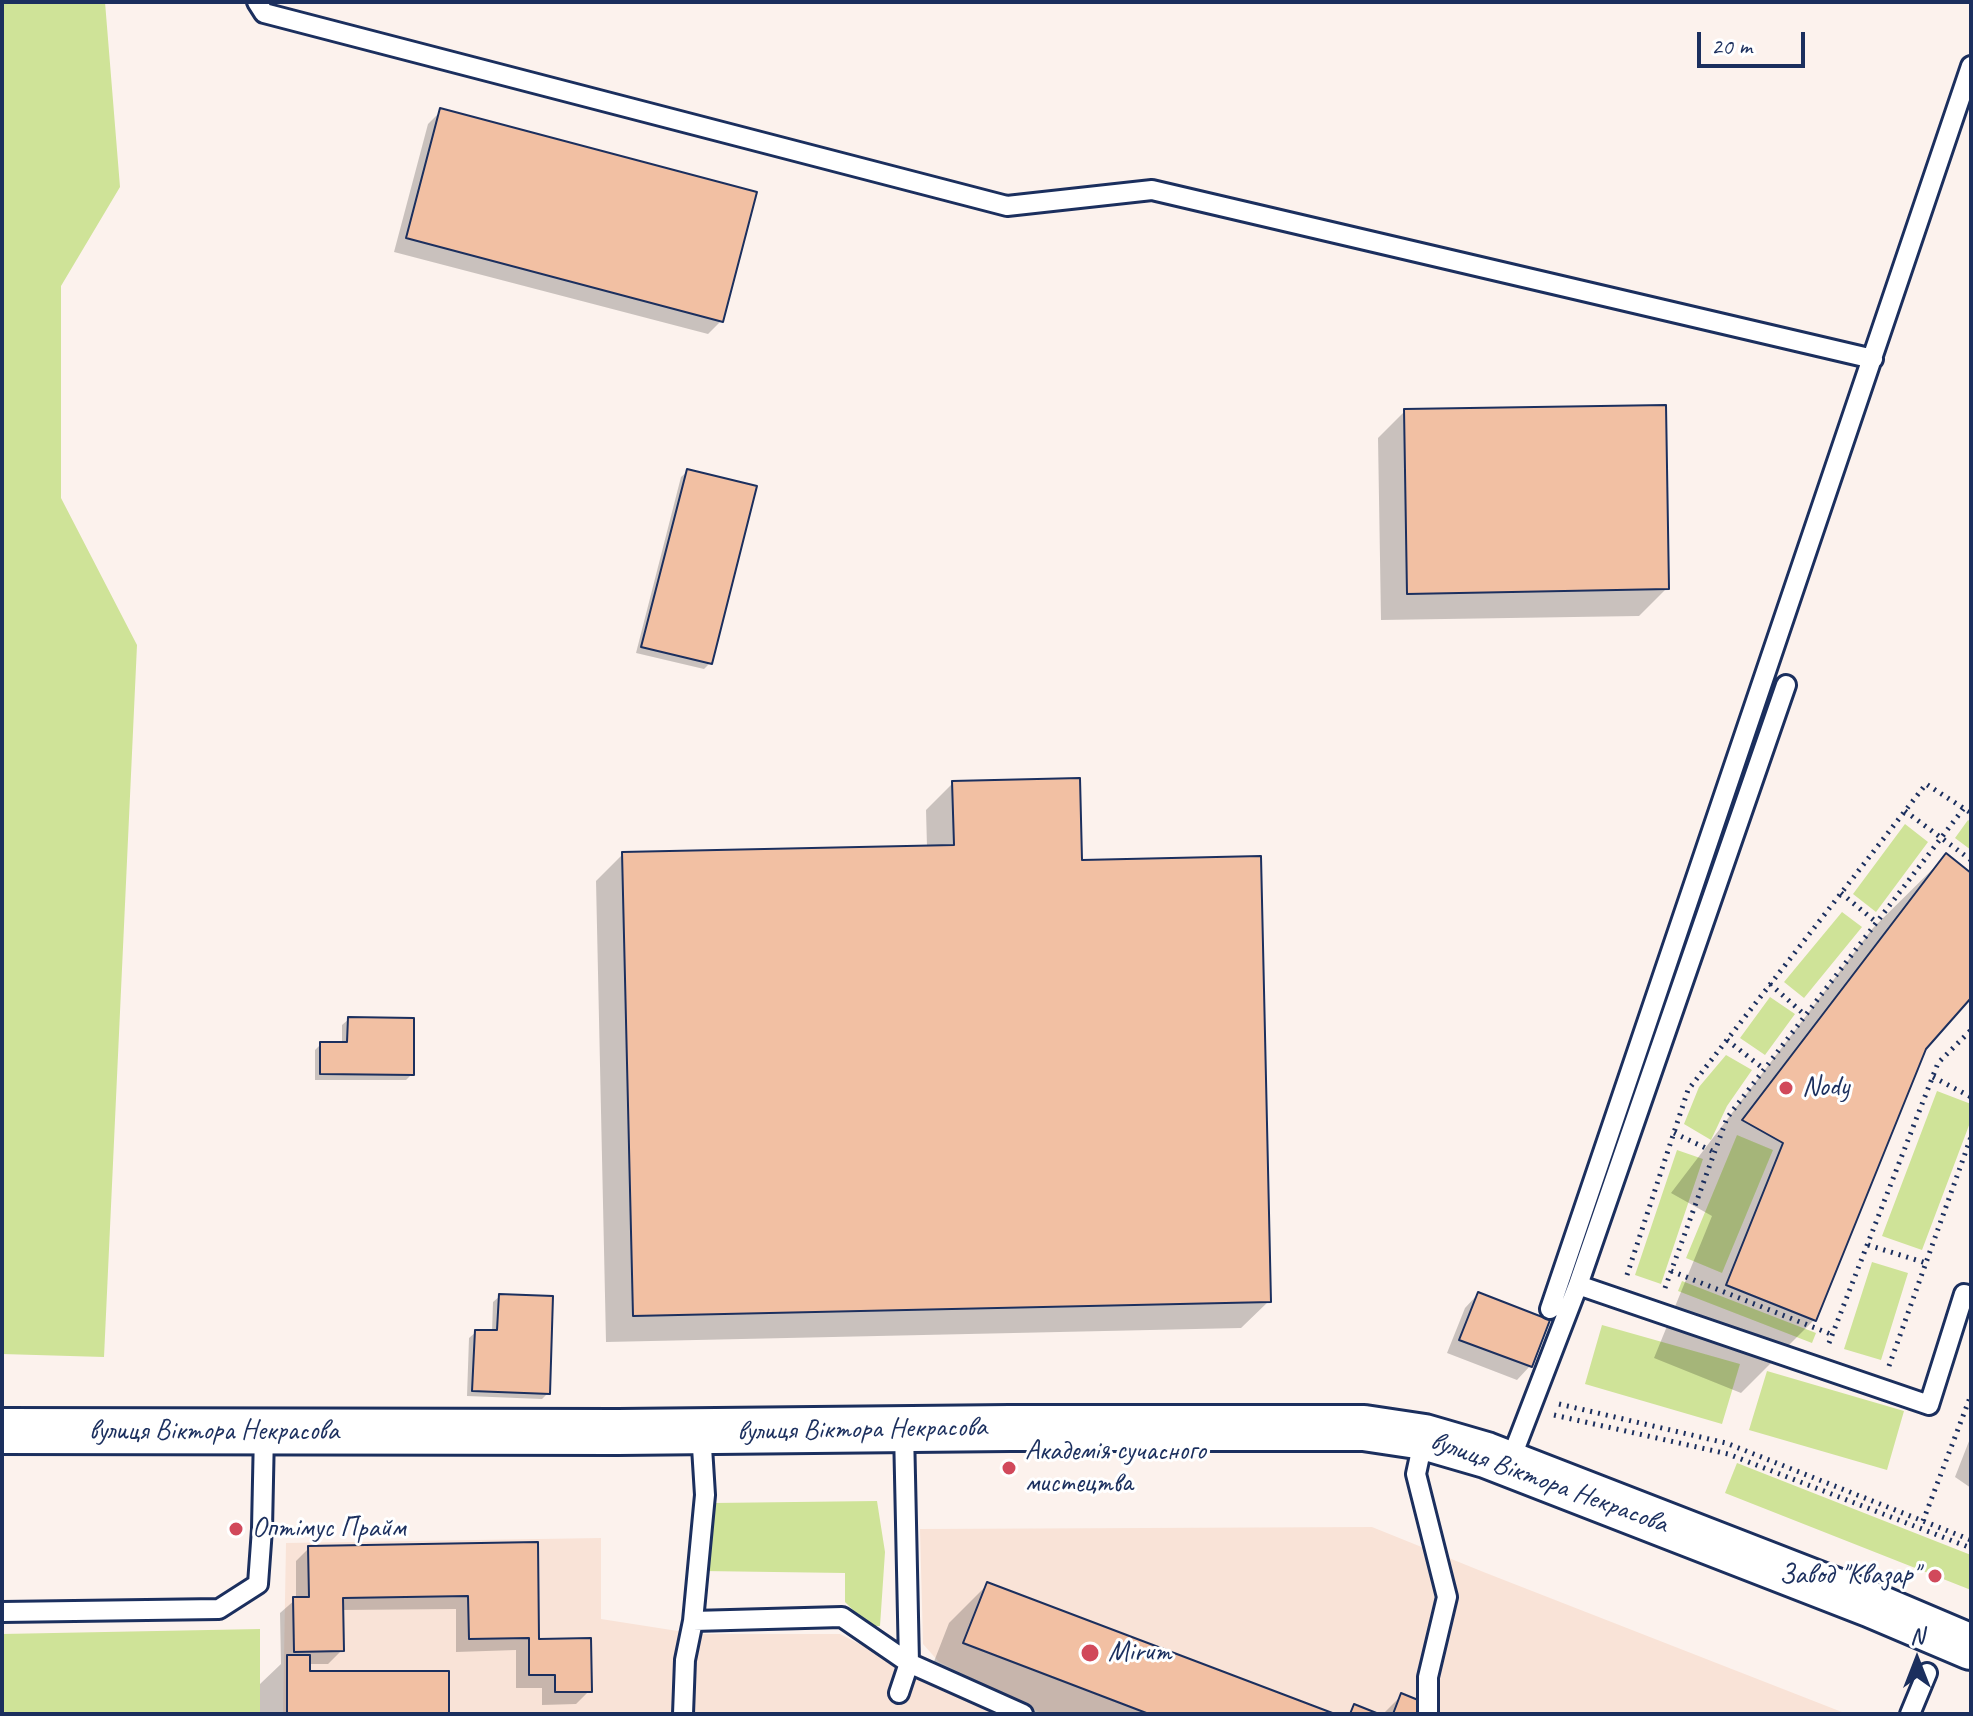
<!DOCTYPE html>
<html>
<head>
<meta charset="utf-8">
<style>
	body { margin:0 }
	#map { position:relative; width:1973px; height:1716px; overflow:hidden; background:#fcf2ed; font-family:Caveat,sans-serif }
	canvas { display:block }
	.frame { position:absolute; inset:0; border:4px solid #1b2f5e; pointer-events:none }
	.north { position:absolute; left:1877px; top:1620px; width:80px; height:80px; -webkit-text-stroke:6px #fff; paint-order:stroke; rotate:0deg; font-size:22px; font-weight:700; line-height:32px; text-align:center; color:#1b2f5e }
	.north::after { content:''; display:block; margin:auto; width:28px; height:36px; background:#1b2f5e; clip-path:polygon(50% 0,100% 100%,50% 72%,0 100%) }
	.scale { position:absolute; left:1697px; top:32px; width:108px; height:36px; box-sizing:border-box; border:4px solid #1b2f5e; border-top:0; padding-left:10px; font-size:24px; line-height:28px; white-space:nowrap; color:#1b2f5e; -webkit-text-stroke:6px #fff; paint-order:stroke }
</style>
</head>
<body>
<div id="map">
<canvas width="1973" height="1716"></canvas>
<div class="frame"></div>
<div class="north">N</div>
<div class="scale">20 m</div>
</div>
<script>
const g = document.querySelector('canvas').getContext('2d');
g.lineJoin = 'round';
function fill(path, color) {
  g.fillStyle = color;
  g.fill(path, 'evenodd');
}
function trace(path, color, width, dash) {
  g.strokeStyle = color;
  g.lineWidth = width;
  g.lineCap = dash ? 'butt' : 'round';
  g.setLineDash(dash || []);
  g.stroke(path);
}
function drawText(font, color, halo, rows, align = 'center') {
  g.font = font + ' Caveat,sans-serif';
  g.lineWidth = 6;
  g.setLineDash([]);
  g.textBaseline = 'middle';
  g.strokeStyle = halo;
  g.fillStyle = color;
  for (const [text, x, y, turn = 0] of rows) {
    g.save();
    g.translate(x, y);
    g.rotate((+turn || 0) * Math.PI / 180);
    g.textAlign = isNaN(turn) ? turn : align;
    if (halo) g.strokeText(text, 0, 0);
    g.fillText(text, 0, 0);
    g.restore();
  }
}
fill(new Path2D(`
	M1372 1527 1486 1573 1847 1714H1043L939 1662 923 1644 920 1529Z
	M601 1538V1619L697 1634H840L997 1714H283L286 1543Z`), '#f9e3d7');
fill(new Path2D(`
	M2 2H105L120 187 61 286V498L137 645 104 1357 2 1354Z
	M1968 820 1971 822V850L1955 838Z
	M1905 824 1928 842 1876 912 1853 894Z
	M1842 912 1862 927 1804 998 1784 982Z
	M1770 997 1795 1014 1765 1055 1740 1038Z
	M1726 1055 1752 1070 1727 1106 1711 1140 1684 1124 1699 1087Z
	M1937 1091 1971 1104V1120L1922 1250 1882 1236Z
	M1737 1135 1773 1150 1722 1273 1686 1258Z
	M1677 1150 1703 1159 1661 1284 1635 1275Z
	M1872 1262 1908 1273 1881 1360 1844 1349Z
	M1682 1281 1816 1333 1812 1343 1678 1291Z
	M1602 1325 1740 1364 1722 1424 1585 1384Z
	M1767 1371 1904 1411 1887 1470 1749 1430Z
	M1737 1463 1971 1555V1590L1725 1493Z
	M877 1501 885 1552 880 1626H869L845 1602V1573L703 1571 713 1503Z
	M260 1629V1714H2V1634Z`), '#cfe398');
fill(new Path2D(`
	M441 111 721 321 708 334 394 252 428 124Z
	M1405 411 1667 588 1639 616 1381 620 1378 438Z
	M688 471 710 663 704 669 636 653 681 477Z
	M953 783 1080 862 1269 1301 1241 1328 606 1342 596 881 623 854 927 847 926 810Z
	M1946 856 1971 876V995L1924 1048 1814 1320 1741 1393 1654 1358 1712 1216 1671 1193 1873 928Z
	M349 1019 412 1074 406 1080H315V1050L321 1044H342V1025Z
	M1478 1294 1530 1366 1517 1380 1447 1353 1465 1308Z
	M500 1296 548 1393 542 1399 467 1396 469 1338 476 1332H492L493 1302Z
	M1971 1436V1488L1955 1477Z
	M536 1544 537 1641 589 1691 576 1704 542 1705V1688H516V1650L456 1652V1609L341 1610 342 1650 328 1664H308V1673L447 1714H260V1684L281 1664 280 1613 296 1599V1561L309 1548Z
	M988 1584 1329 1714H1010L926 1682 949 1623Z
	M1401 1696 1416 1714H1383Z`), '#0003');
const building = new Path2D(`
	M440 108 757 192 723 322 406 238Z
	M1666 405 1669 589 1407 594 1404 409Z
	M687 469 757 486 712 664 641 647Z
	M1080 778 1082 860 1261 856 1271 1302 633 1316 622 852 954 845 952 781Z
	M1946 853 1971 873V998L1926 1049 1816 1321 1726 1285 1783 1143 1742 1120Z
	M348 1017 414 1018V1075L320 1074V1042H347Z
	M1478 1292 1550 1320 1532 1367 1459 1340Z
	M499 1294 553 1296 550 1394 472 1391 475 1330H497Z
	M538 1542 539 1639 591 1638 592 1692H555V1675H529V1638L469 1639 468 1596 343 1598 344 1651 294 1652 293 1597H309L308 1546Z
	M987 1582 1335 1714H1149L963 1643Z
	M287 1655H310V1671H449V1714H287Z
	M1401 1693 1423 1702 1419 1714H1393Z
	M1354 1704 1379 1714H1350Z`);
fill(building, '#f2c0a3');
trace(building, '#1b2f5e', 2);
const lane = new Path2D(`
	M257 2 264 13 1007 206 1152 190 1873 359
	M1578 1285 1929 1405 1964 1294 1971 1296
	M1550 1309 1971 66
	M904 1430 909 1663 1023 1714
	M1424 1437 1416 1474 1447 1597 1428 1677V1714
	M1509 1464 1578 1285 1786 685
	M2 1612 219 1609 258 1584 262 1529 264 1432
	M693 1621 842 1617 909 1663 899 1693
	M683 1714 685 1660 693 1621 705 1495 701 1431
	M1910 1714 1927 1673`);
const secondary = new Path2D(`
	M2 1431 618 1432 1010 1428H1364L1424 1437 1486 1455 1872 1605 1971 1647`);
trace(lane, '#1b2f5e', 24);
trace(secondary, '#1b2f5e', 50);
trace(new Path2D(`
	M1905 811 1971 860
	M1841 893 1876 922
	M1770 984 1805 1015
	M1727 1040 1764 1069
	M1933 1077 1971 1097
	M1674 1133 1714 1152
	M1868 1245 1926 1263
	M1671 1271 1833 1335
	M1627 1275 1688 1090 1926 784 1971 813
	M1665 1288 1727 1118 1964 808
	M1829 1343 1938 1063 1971 1030
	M1889 1366 1971 1137
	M1559 1404 1726 1443 1971 1540
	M1554 1415 1728 1454 1971 1548
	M1923 1521 1971 1395`), '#1b2f5e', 5, [2, 6]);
trace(lane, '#fff', 18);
trace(secondary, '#fff', 44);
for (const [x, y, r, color] of [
	[1786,1088,8,"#d1495b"],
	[1009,1468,8,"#d1495b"],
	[236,1529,8,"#d1495b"],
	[1935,1576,8,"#d1495b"],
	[1090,1653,10,"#d1495b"]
]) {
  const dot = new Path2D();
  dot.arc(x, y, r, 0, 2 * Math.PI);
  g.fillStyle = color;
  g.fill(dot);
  trace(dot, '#fff', 3);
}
drawText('28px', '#1b2f5e', '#fff', [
	["Nody",1802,1088],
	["Академія сучасного",1025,1452],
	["мистецтва",1025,1484],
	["Оптімус Прайм",252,1529],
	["Завод \"Квазар\"",1919,1576,"right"],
	["Mirum",1108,1653]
], 'left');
drawText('28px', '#1b2f5e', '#fff', [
	["вулиця Віктора Некрасова",862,1430,-1],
	["вулиця Віктора Некрасова",214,1432],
	["вулиця Віктора Некрасова",1549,1483,20]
]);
</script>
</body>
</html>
